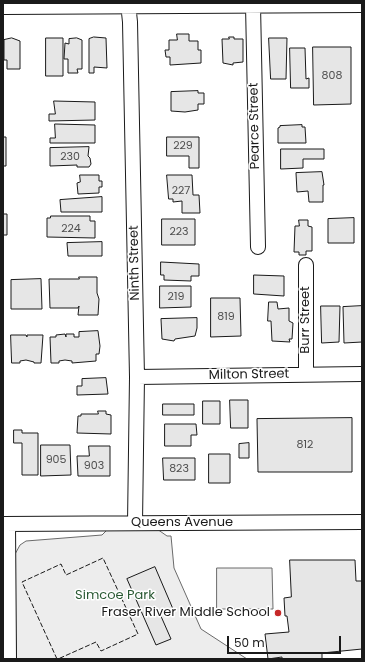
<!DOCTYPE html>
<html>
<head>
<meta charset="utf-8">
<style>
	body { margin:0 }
	#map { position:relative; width:365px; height:662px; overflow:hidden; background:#fff; font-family:Poppins,sans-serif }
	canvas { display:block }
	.frame { position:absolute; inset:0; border:4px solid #1a1a1a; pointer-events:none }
	.scale { position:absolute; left:227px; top:636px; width:114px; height:18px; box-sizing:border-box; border:2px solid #1a1a1a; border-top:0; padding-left:5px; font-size:12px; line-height:14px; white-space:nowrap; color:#1a1a1a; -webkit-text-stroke:3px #fff; paint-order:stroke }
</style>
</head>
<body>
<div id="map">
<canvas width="365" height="662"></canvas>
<div class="frame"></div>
<div class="scale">50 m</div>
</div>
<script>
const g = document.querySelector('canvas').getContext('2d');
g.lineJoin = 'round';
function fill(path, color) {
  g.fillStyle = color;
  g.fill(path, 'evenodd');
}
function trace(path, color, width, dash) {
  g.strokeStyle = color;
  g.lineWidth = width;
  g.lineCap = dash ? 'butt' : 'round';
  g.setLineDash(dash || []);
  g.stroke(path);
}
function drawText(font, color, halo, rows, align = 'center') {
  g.font = font + ' Poppins,sans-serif';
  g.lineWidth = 3;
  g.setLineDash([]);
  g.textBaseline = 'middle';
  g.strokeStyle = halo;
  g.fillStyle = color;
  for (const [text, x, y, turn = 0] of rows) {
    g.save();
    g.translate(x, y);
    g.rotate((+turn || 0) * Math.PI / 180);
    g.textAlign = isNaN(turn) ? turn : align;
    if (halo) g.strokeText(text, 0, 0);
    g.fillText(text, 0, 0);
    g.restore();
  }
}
const built = new Path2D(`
	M157 529 167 536H171L174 568 201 629 247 659H16L14 556 20 545 26 541 102 535 107 530Z
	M217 568H272L273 609H217Z`);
fill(built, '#ededed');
trace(built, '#6a6a6a', 1);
const building = new Path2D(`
	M177 34H189V41H198V50H201V63L170 65V57H166L165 50H169V40H177Z
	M94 37 106 38 107 68 94 67V73H89V39Z
	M229 37H234V39H243V62L233 63V65L223 63 222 39H229Z
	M12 38 20 41V69H7V60H4V40Z
	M46 38H63V76H46Z
	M77 38 82 40V69H77L78 73H68V59H64L65 43 69 44V39Z
	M269 38H287L286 79H271Z
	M313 47H351V104L314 105Z
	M290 48H305L306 79 309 78V88H291Z
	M198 91V93H204V104H198V110L185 112 171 111V92Z
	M54 101 95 102V120L49 121V114H55Z
	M55 124 95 125V143H50V138H55Z
	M302 125V127H305L306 143H278V128L280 127V126Z
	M3 137H6V166H3Z
	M167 137H199V168H189V156H167Z
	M89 147 88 156 90 158 91 164 89 167H77V165L50 166V148Z
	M281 149H324V159H303V168L281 169Z
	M322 172 324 185H323V202H309L308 191 297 192 296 173Z
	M80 175H99V181H102V187H99V193L78 194 77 183 80 182Z
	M167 175H192L193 195H199L200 213H182V201L173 202V199H169Z
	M102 197V212H61L60 200Z
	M3 214H7V235H3Z
	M51 216H90V221H95V238L47 237V218H50Z
	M354 218V243H328V219Z
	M162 219H195V245H162Z
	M299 220H308V226L312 227V251H306V255H299V252H294L295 226H299Z
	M102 242V256H68L67 243Z
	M161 262 199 264V276H191V281L164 280V275H161Z
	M254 275 284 276V296L254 294Z
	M79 277H97V293L99 299 98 315H78L79 306 78 308H50L49 279H79Z
	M41 279 42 309H11V280Z
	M160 286H191V307L160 308Z
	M211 298H240L241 336 211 337Z
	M269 302H277L278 309 289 308V321L293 323 292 339H289L290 342 272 341 271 321H268Z
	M321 306H340L339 342 322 343Z
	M362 306V342L344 343 343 307Z
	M197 318V328L195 336 175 339 174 341 162 339 161 319Z
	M98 331 100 346 99 354H96V361L72 363V361L65 360 59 361V363H51L50 337H56V335L65 334 66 337V334H74V337H79V332Z
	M11 335H26L27 337V335H43L41 363H34V362L26 360 20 361V363H12Z
	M106 378 108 394 77 395V386H82V379Z
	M230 400H248V428H231Z
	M203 401H220V424H203Z
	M163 404H194V415H163Z
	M98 411H106V414L111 415V434L77 433 78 416H81V414H98Z
	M352 418V472H258L257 419Z
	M165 424H196L197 435H191V446H165Z
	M14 430H22V433H38V475H22V443H14Z
	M249 443V458H239V444Z
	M41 445H70L71 475 41 476Z
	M89 446H110V476H78L77 456H89Z
	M209 454H230V483H209Z
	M163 458H195V480H164Z
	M290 560H355L356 581H362V649L322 653V659H282V657L268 659 265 634 289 632 287 616H285L284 598 291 597Z
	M155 567 173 609 160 614 171 639 156 645 127 579Z`);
fill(building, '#e6e6e6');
trace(building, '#1a1a1a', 1);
const minor = new Path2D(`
	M128 3 130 22 137 377 135 523
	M253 5 258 247
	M3 7 362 5
	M306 265V374
	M137 377 362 374
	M3 524 362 522
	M8 524 9 659`);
trace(minor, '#1a1a1a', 16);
trace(minor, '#fff', 14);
trace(new Path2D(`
	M57 659 22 582 61 564 66 575 103 558 138 634 101 651 96 642 58 659`), '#1a1a1a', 1, [5, 2]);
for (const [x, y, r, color] of [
	[278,613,4,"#c62828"]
]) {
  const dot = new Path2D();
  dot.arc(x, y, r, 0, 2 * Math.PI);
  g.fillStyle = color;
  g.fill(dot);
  trace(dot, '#fff', 1.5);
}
drawText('11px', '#4d4d4d', null, [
	["808",332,76],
	["229",183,146],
	["230",70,157],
	["227",181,191],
	["224",71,229],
	["223",179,232],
	["219",176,297],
	["819",226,317],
	["812",305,445],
	["905",56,460],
	["903",94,466],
	["823",179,469]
]);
drawText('13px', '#1a1a1a', '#fff', [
	["Pearce Street",255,126,-91],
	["Ninth Street",135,263,-91],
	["Burr Street",306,320,-90],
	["Milton Street",249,375,-1],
	["Queens Avenue",182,523]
]);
drawText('13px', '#2b5a34', '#fff', [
	["Simcoe Park",115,596]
]);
drawText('13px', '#1a1a1a', '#fff', [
	["Fraser River Middle School",270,613]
], 'right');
</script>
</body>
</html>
